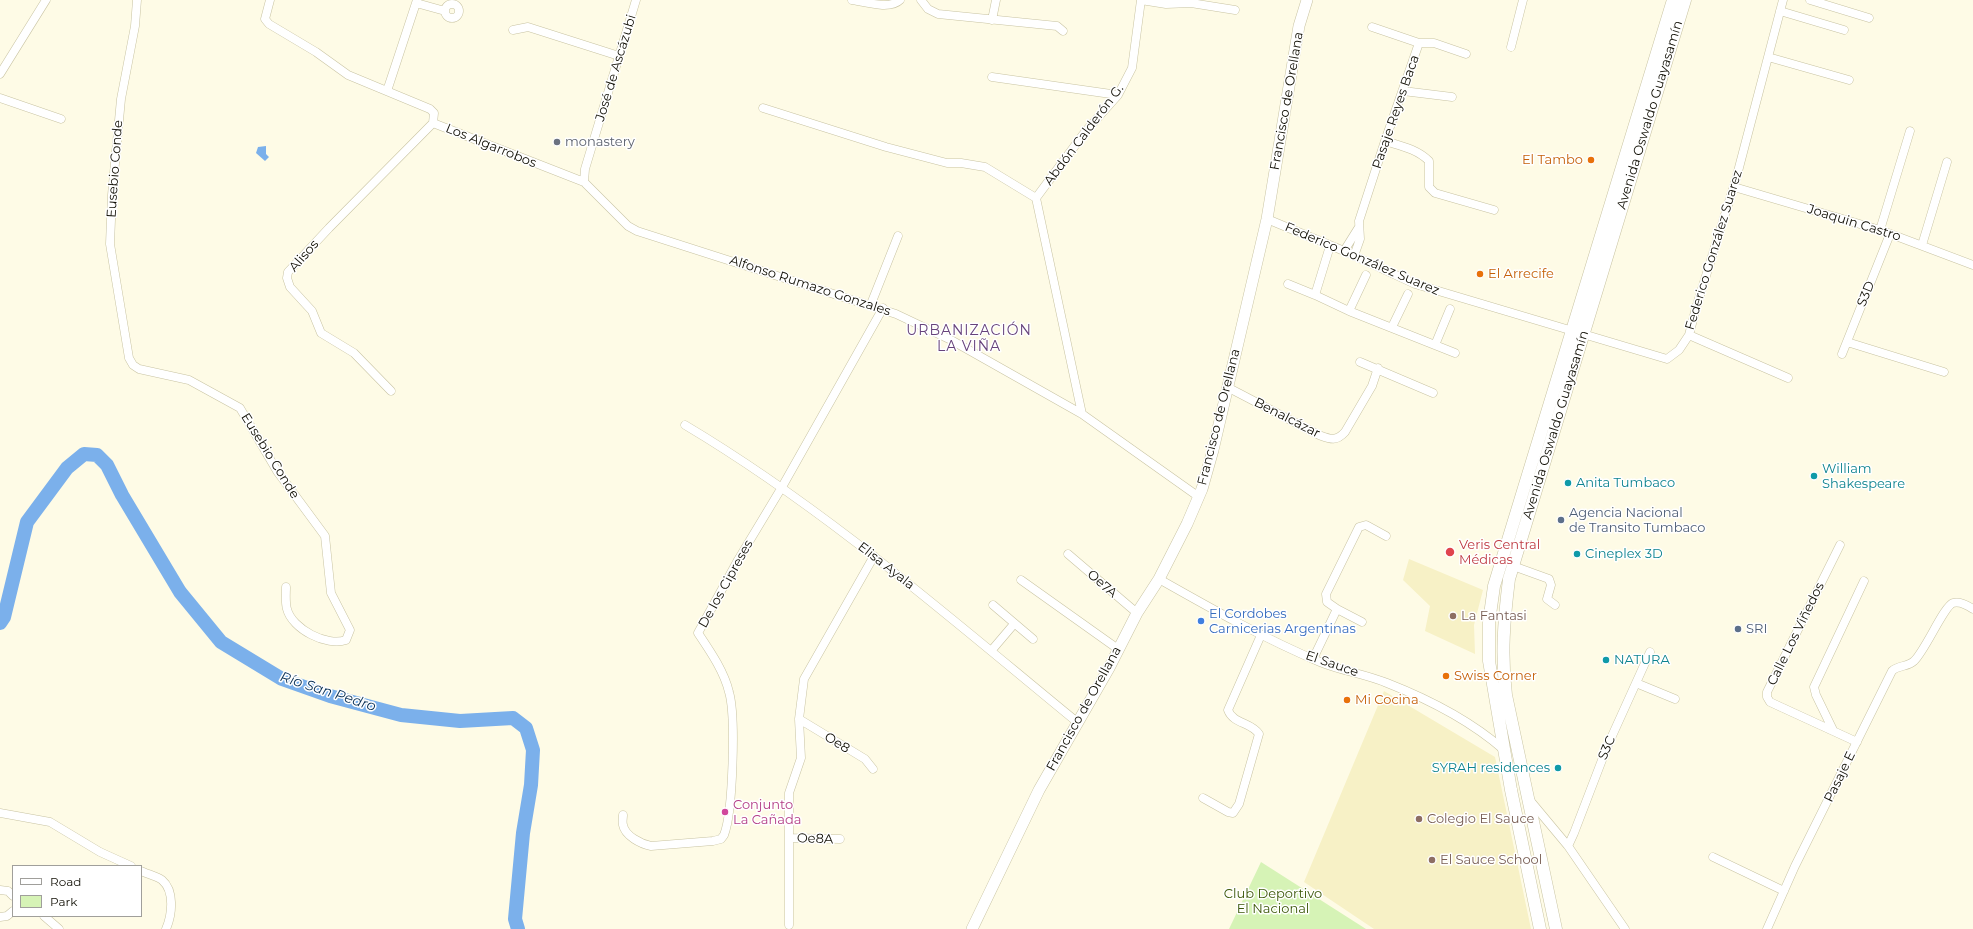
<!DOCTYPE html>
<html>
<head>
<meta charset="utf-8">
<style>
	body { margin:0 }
	#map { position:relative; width:1973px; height:929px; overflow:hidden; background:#fefbe6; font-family:Montserrat,sans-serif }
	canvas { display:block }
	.legend { position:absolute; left:12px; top:865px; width:130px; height:52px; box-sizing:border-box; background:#fff; border:1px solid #a09f9b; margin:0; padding:5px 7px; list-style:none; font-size:12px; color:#110f05 }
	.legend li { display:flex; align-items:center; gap:8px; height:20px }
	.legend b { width:20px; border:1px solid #a09f9b }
</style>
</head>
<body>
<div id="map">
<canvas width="1973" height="929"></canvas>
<ul class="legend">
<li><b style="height:5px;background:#fff"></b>Road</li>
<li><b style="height:11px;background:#d6f3b6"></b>Park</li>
</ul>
</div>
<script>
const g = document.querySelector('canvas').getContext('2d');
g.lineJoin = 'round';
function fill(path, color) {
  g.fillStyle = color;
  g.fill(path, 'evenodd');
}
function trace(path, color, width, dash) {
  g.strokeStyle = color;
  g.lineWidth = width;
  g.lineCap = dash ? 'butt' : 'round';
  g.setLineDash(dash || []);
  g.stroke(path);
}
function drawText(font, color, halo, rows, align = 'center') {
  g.font = font + ' Montserrat,sans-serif';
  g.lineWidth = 3;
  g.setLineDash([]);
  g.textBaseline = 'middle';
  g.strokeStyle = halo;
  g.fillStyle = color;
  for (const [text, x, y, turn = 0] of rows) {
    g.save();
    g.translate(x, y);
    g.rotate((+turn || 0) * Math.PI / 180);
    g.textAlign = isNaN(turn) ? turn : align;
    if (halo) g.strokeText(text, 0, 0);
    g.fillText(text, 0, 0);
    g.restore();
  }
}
fill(new Path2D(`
	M1409 559 1483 590 1474 625 1475 654 1425 631 1430 606 1403 580Z
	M1384 691 1495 757 1531 929H1374L1304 882Z`), '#f7f1c6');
fill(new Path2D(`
	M1261 862 1366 929H1229Z`), '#d6f3b6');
fill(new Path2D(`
	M266 146V154L269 157 265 161 256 153 258 147Z`), '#7bb0eb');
trace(new Path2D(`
	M0 623 4 617 27 522 67 468 84 454 97 455 107 465 122 495 180 592 221 642 282 679 330 696 401 715 460 721 513 718 526 728 533 750 531 785 523 833 515 919 518 929`), '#7bb0eb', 14);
const street = new Path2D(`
	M137 0 135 26 121 99 112 195 110 244 129 358 133 365 139 369 189 380 240 408 277 471 325 536 331 593 350 630 346 640C327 647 292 629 287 609 285 602 286 594 286 587
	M270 0 265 19 269 24 316 52 348 75 430 109 434 113 433 123
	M852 0C865 2 890 10 900 0
	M921 0 928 9 938 14 1057 26 1063 31
	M1141 0 1166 4 1191 3 1235 10
	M1810 0 1869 18
	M416 3 445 11
	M445 11a7 7 0 1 1 14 0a7 7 0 1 1-14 0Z
	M1780 11 1844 30
	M992 20 996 0
	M1372 27 1419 43
	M513 30 528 27 619 56
	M1511 47 1523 0
	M1768 57 1849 80
	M0 74 46 0
	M992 77 1118 95
	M387 91 417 0
	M1403 91 1452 97
	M0 98 61 119
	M763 108 886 147 947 163H961L985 167 1036 198 1082 414
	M433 123 584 182 628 226 637 231 896 314 951 340 1082 414 1199 497
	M1385 141C1401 146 1417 149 1429 161V187L1435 193 1494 210
	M584 182 585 169 636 0
	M1734 187 1880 230 1973 265
	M1036 198 1085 132 1118 95 1132 68 1141 0
	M1267 219 1344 251 1415 284 1667 359 1679 350 1689 335 1696 308 1736 179 1783 0
	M1880 230 1910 131
	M1922 245 1947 162
	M1330 246 1315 295 1349 311 1455 353
	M1344 251 1359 227
	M1354 256 1360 239 1359 221 1385 141 1419 43H1434L1466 54
	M1288 284 1315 295
	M871 304 898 236
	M1349 311 1366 275
	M1392 327 1408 294
	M1689 335 1788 378
	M1847 342 1944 372
	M1435 345 1450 309
	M1842 354 1890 234
	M1360 362 1433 393
	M1227 387 1319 435C1330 439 1336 442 1345 432L1372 386 1378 368
	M391 391 354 353 321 333 312 311 290 287 287 278 288 272 329 228 433 123
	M685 425C826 509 950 618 1077 722
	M1840 545 1767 692V697L1770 702 1857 742
	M1068 554 1137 613
	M1513 566 1549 579 1551 585 1547 599 1555 605
	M1159 579C1212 609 1265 639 1320 662 1342 671 1365 674 1387 683 1428 699 1471 721 1504 750
	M1021 580 1118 649
	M993 605 1033 639
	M1362 622 1337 609 1327 602 1326 594 1359 527 1366 525 1386 536
	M991 651 1014 624
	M1313 659 1337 609
	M1636 683 1675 699
	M799 719 865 759 873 769
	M1833 730 1816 695 1814 687 1864 581
	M1203 798 1228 812 1233 813 1239 804 1259 734C1251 722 1233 724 1228 710L1261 635
	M1528 798 1568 846 1625 929
	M0 813 50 822 100 852 131 866
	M623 815C623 818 622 822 623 825 625 836 641 844 651 846L713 841 721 839 724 835C733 812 736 716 729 692 724 671 710 651 698 633L738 560 782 487 883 308
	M790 838 840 839
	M1568 846 1574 833 1607 747 1650 652
	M1713 857 1784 891
	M141 871C147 874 156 876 162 880 175 891 172 915 166 929
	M0 890 8 891 13 896
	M44 916 59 929
	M0 917 7 916 13 911
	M789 925V793L801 758 799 719 804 679 874 556
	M1767 929 1795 866 1892 671C1898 665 1908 667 1914 661 1925 651 1944 606 1953 603 1960 601 1967 605 1973 609`);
const secondary = new Path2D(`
	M972 929 1039 790 1109 668 1137 613 1159 579 1187 524 1202 489 1213 450 1267 219 1299 26 1307 0`);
const primary = new Path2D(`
	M1540 929 1511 790 1489 661V622L1494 586 1673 0
	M1556 929 1506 695C1501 654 1504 620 1509 579L1685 0`);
trace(street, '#c8c3a2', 9);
trace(secondary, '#c8c3a2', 12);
trace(primary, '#c8c3a2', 13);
trace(street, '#fff', 8);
trace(secondary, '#fff', 11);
trace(primary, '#fff', 12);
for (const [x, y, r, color] of [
	[557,142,4,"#6b7280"],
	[1591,160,4,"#e8710a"],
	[1480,274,4,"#e8710a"],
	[1814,476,4,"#0f9aa8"],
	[1568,483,4,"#0f9aa8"],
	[1561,520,4,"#5c6f8a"],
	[1450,552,5,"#e0444e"],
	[1577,554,4,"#0f9aa8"],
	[1453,616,4,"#8d6e63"],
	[1201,621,4,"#3f7fe0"],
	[1738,629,4,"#5c6f8a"],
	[1606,660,4,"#0f9aa8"],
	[1446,676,4,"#e8710a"],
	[1347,700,4,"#e8710a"],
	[1558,768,4,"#0f9aa8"],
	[725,812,4,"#d1479c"],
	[1419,819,4,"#8d6e63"],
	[1432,860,4,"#8d6e63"]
]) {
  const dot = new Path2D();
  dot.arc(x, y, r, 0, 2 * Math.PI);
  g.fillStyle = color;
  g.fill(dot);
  trace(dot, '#fff', 1.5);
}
drawText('13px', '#110f05', '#fff', [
	["José de Ascázubi",616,68,-73],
	["Francisco de Orellana",1287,101,-80],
	["Pasaje Reyes Baca",1396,112,-71],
	["Avenida Oswaldo Guayasamín",1650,115,-73],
	["Abdón Calderón G.",1084,135,-53],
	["Los Algarrobos",491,146,22],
	["Eusebio Conde",115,169,-86],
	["Joaquin Castro",1854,223,17],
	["Federico González Suarez",1714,250,-73],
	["Alisos",304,256,-49],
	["Federico González Suarez",1362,259,23],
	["Alfonso Rumazo Gonzales",810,286,18],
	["S3D",1866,294,-68],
	["Francisco de Orellana",1219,417,-76],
	["Benalcázar",1287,418,27],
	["Avenida Oswaldo Guayasamín",1556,425,-73],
	["Eusebio Conde",270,456,58],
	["Elisa Ayala",886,566,38],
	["De los Cipreses",726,584,-61],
	["Oe7A",1102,584,41],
	["Calle Los Viñedos",1796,634,-64],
	["El Sauce",1332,664,19],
	["Francisco de Orellana",1084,709,-61],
	["Oe8",837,743,31],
	["S3C",1607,748,-67],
	["Pasaje E",1840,777,-64],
	["Oe8A",815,839,2]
]);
drawText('13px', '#5b616d', '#fff', [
	["monastery",565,142]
], 'left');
drawText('13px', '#c56008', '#fff', [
	["El Tambo",1583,160,"right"],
	["El Arrecife",1488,274],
	["Swiss Corner",1454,676],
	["Mi Cocina",1355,700]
], 'left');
drawText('13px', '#0d838f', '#fff', [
	["William",1822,469],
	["Shakespeare",1822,484],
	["Anita Tumbaco",1576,483],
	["Cineplex 3D",1585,554],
	["NATURA",1614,660],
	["SYRAH residences",1550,768,"right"]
], 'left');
drawText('13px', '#4e5e75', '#fff', [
	["Agencia Nacional",1569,513],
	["de Transito Tumbaco",1569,528],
	["SRI",1746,629]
], 'left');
drawText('13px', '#be3a42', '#fff', [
	["Veris Central",1459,545],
	["Médicas",1459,560]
], 'left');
drawText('13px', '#366cbe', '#fff', [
	["El Cordobes",1209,614],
	["Carnicerias Argentinas",1209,629]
], 'left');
drawText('13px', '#785e54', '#fff', [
	["La Fantasi",1461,616],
	["Colegio El Sauce",1427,819],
	["El Sauce School",1440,860]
], 'left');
drawText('13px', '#b23c85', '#fff', [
	["Conjunto",733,805],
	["La Cañada",733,820]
], 'left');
drawText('13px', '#3b5707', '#fff', [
	["Club Deportivo",1273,894],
	["El Nacional",1273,909]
]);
g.letterSpacing = '1px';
drawText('14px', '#67437c', '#fff', [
	["URBANIZACIÓN",969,331],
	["LA VIÑA",969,347]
]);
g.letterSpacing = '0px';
drawText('italic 14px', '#082f54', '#fff', [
	["Río San Pedro",328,692,18]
]);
</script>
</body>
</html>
